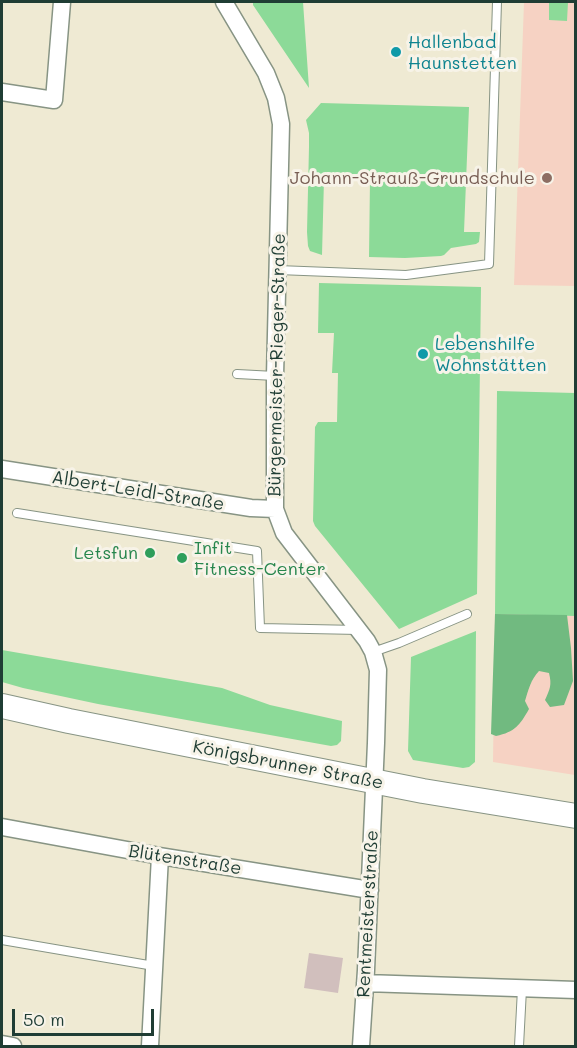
<!DOCTYPE html>
<html>
<head>
<meta charset="utf-8">
<style>
	body { margin:0 }
	#map { position:relative; width:577px; height:1048px; overflow:hidden; background:#efead3; font-family:Mali,sans-serif }
	canvas { display:block }
	.frame { position:absolute; inset:0; border:3px solid #1f3d34; pointer-events:none }
	.scale { position:absolute; left:12px; top:1009px; width:142px; height:27px; box-sizing:border-box; border:3px solid #1f3d34; border-top:0; padding-left:8px; font-size:18px; line-height:21px; white-space:nowrap; color:#1f3d34; -webkit-text-stroke:4px #f7f3e8; paint-order:stroke }
</style>
</head>
<body>
<div id="map">
<canvas width="577" height="1048"></canvas>
<div class="frame"></div>
<div class="scale">50 m</div>
</div>
<script>
const g = document.querySelector('canvas').getContext('2d');
g.lineJoin = 'round';
function fill(path, color) {
  g.fillStyle = color;
  g.fill(path, 'evenodd');
}
function trace(path, color, width, dash) {
  g.strokeStyle = color;
  g.lineWidth = width;
  g.lineCap = dash ? 'butt' : 'round';
  g.setLineDash(dash || []);
  g.stroke(path);
}
function drawText(font, color, halo, rows, align = 'center') {
  g.font = font + ' Mali,sans-serif';
  g.lineWidth = 6;
  g.setLineDash([]);
  g.textBaseline = 'middle';
  g.strokeStyle = halo;
  g.fillStyle = color;
  for (const [text, x, y, turn = 0] of rows) {
    g.save();
    g.translate(x, y);
    g.rotate((+turn || 0) * Math.PI / 180);
    g.textAlign = isNaN(turn) ? turn : align;
    if (halo) g.strokeText(text, 0, 0);
    g.fillText(text, 0, 0);
    g.restore();
  }
}
fill(new Path2D(`
	M524 2H575V286L514 285Z
	M495 614 575 616V775L493 762Z`), '#f6d2c3');
fill(new Path2D(`
	M309 953 343 958 338 993 304 988Z`), '#d1bfbd');
fill(new Path2D(`
	M253 2H303L309 88 253 5Z
	M549 2H568L567 21 549 20Z
	M321 103 469 107 464 232H480L479 242 476 244 451 248 444 255 441 256 405 258 369 257 370 180 324 179 322 255 310 251 308 246 307 232 309 147V133L306 120Z
	M319 283 481 287 477 594 399 629 315 526 313 521 315 427 318 422H337L338 373H332L334 333H318Z
	M497 391 575 393V616L495 614Z
	M476 631 475 762 469 767 463 768 413 760 408 751 411 657Z
	M2 650 222 688 270 705 342 721 341 741 337 745 331 746 98 704 23 688 2 682Z`), '#8cda98');
fill(new Path2D(`
	M495 614 567 615 571 648 573 681 564 705 550 707 545 700C550 689 552 685 549 673L539 671C531 679 528 691 525 701L529 709C520 725 515 732 496 736L491 734Z`), '#71ba80');
const lane = new Path2D(`
	M278 270 406 275 489 264 497 2
	M237 374 275 376
	M17 513 257 551 260 628 359 630
	M373 652 399 643 467 614
	M2 940 154 966
	M519 1046 522 989`);
const street = new Path2D(`
	M224 2 266 73 276 98 281 124 275 376V509L284 533 367 641 373 652 378 670 376 743 366 970 361 1046
	M2 92 54 100 62 2
	M2 469 251 508 275 509
	M2 827 160 856 370 890
	M365 983 576 990
	M2 1044 13 1046
	M150 1046 160 856`);
const secondary = new Path2D(`
	M2 706 69 721 423 791 576 816`);
trace(lane, '#879484', 10);
trace(street, '#879484', 19);
trace(secondary, '#879484', 26);
trace(lane, '#fff', 8);
trace(street, '#fff', 16);
trace(secondary, '#fff', 24);
for (const [x, y, r, color] of [
	[396,52,6,"#0f9aa8"],
	[547,178,6,"#8d6e63"],
	[423,354,6,"#0f9aa8"],
	[150,553,6,"#2e9e5b"],
	[182,558,6,"#2e9e5b"]
]) {
  const dot = new Path2D();
  dot.arc(x, y, r, 0, 2 * Math.PI);
  g.fillStyle = color;
  g.fill(dot);
  trace(dot, '#f7f3e8', 2);
}
drawText('18px', '#0d838f', '#f7f3e8', [
	["Hallenbad",408,42],
	["Haunstetten",408,63],
	["Lebenshilfe",435,344],
	["Wohnstätten",435,365]
], 'left');
drawText('18px', '#785e54', '#f7f3e8', [
	["Johann-Strauß-Grundschule",535,178]
], 'right');
drawText('18px', '#1f3d34', '#f7f3e8', [
	["Bürgermeister-Rieger-Straße",277,365,-89],
	["Albert-Leidl-Straße",138,491,9],
	["Königsbrunner Straße",288,765,11],
	["Blütenstraße",185,860,9],
	["Rentmeisterstraße",368,914,-87]
]);
drawText('18px', '#27864d', '#f7f3e8', [
	["Infit",194,548],
	["Fitness-Center",194,569],
	["Letsfun",138,553,"right"]
], 'left');
</script>
</body>
</html>
